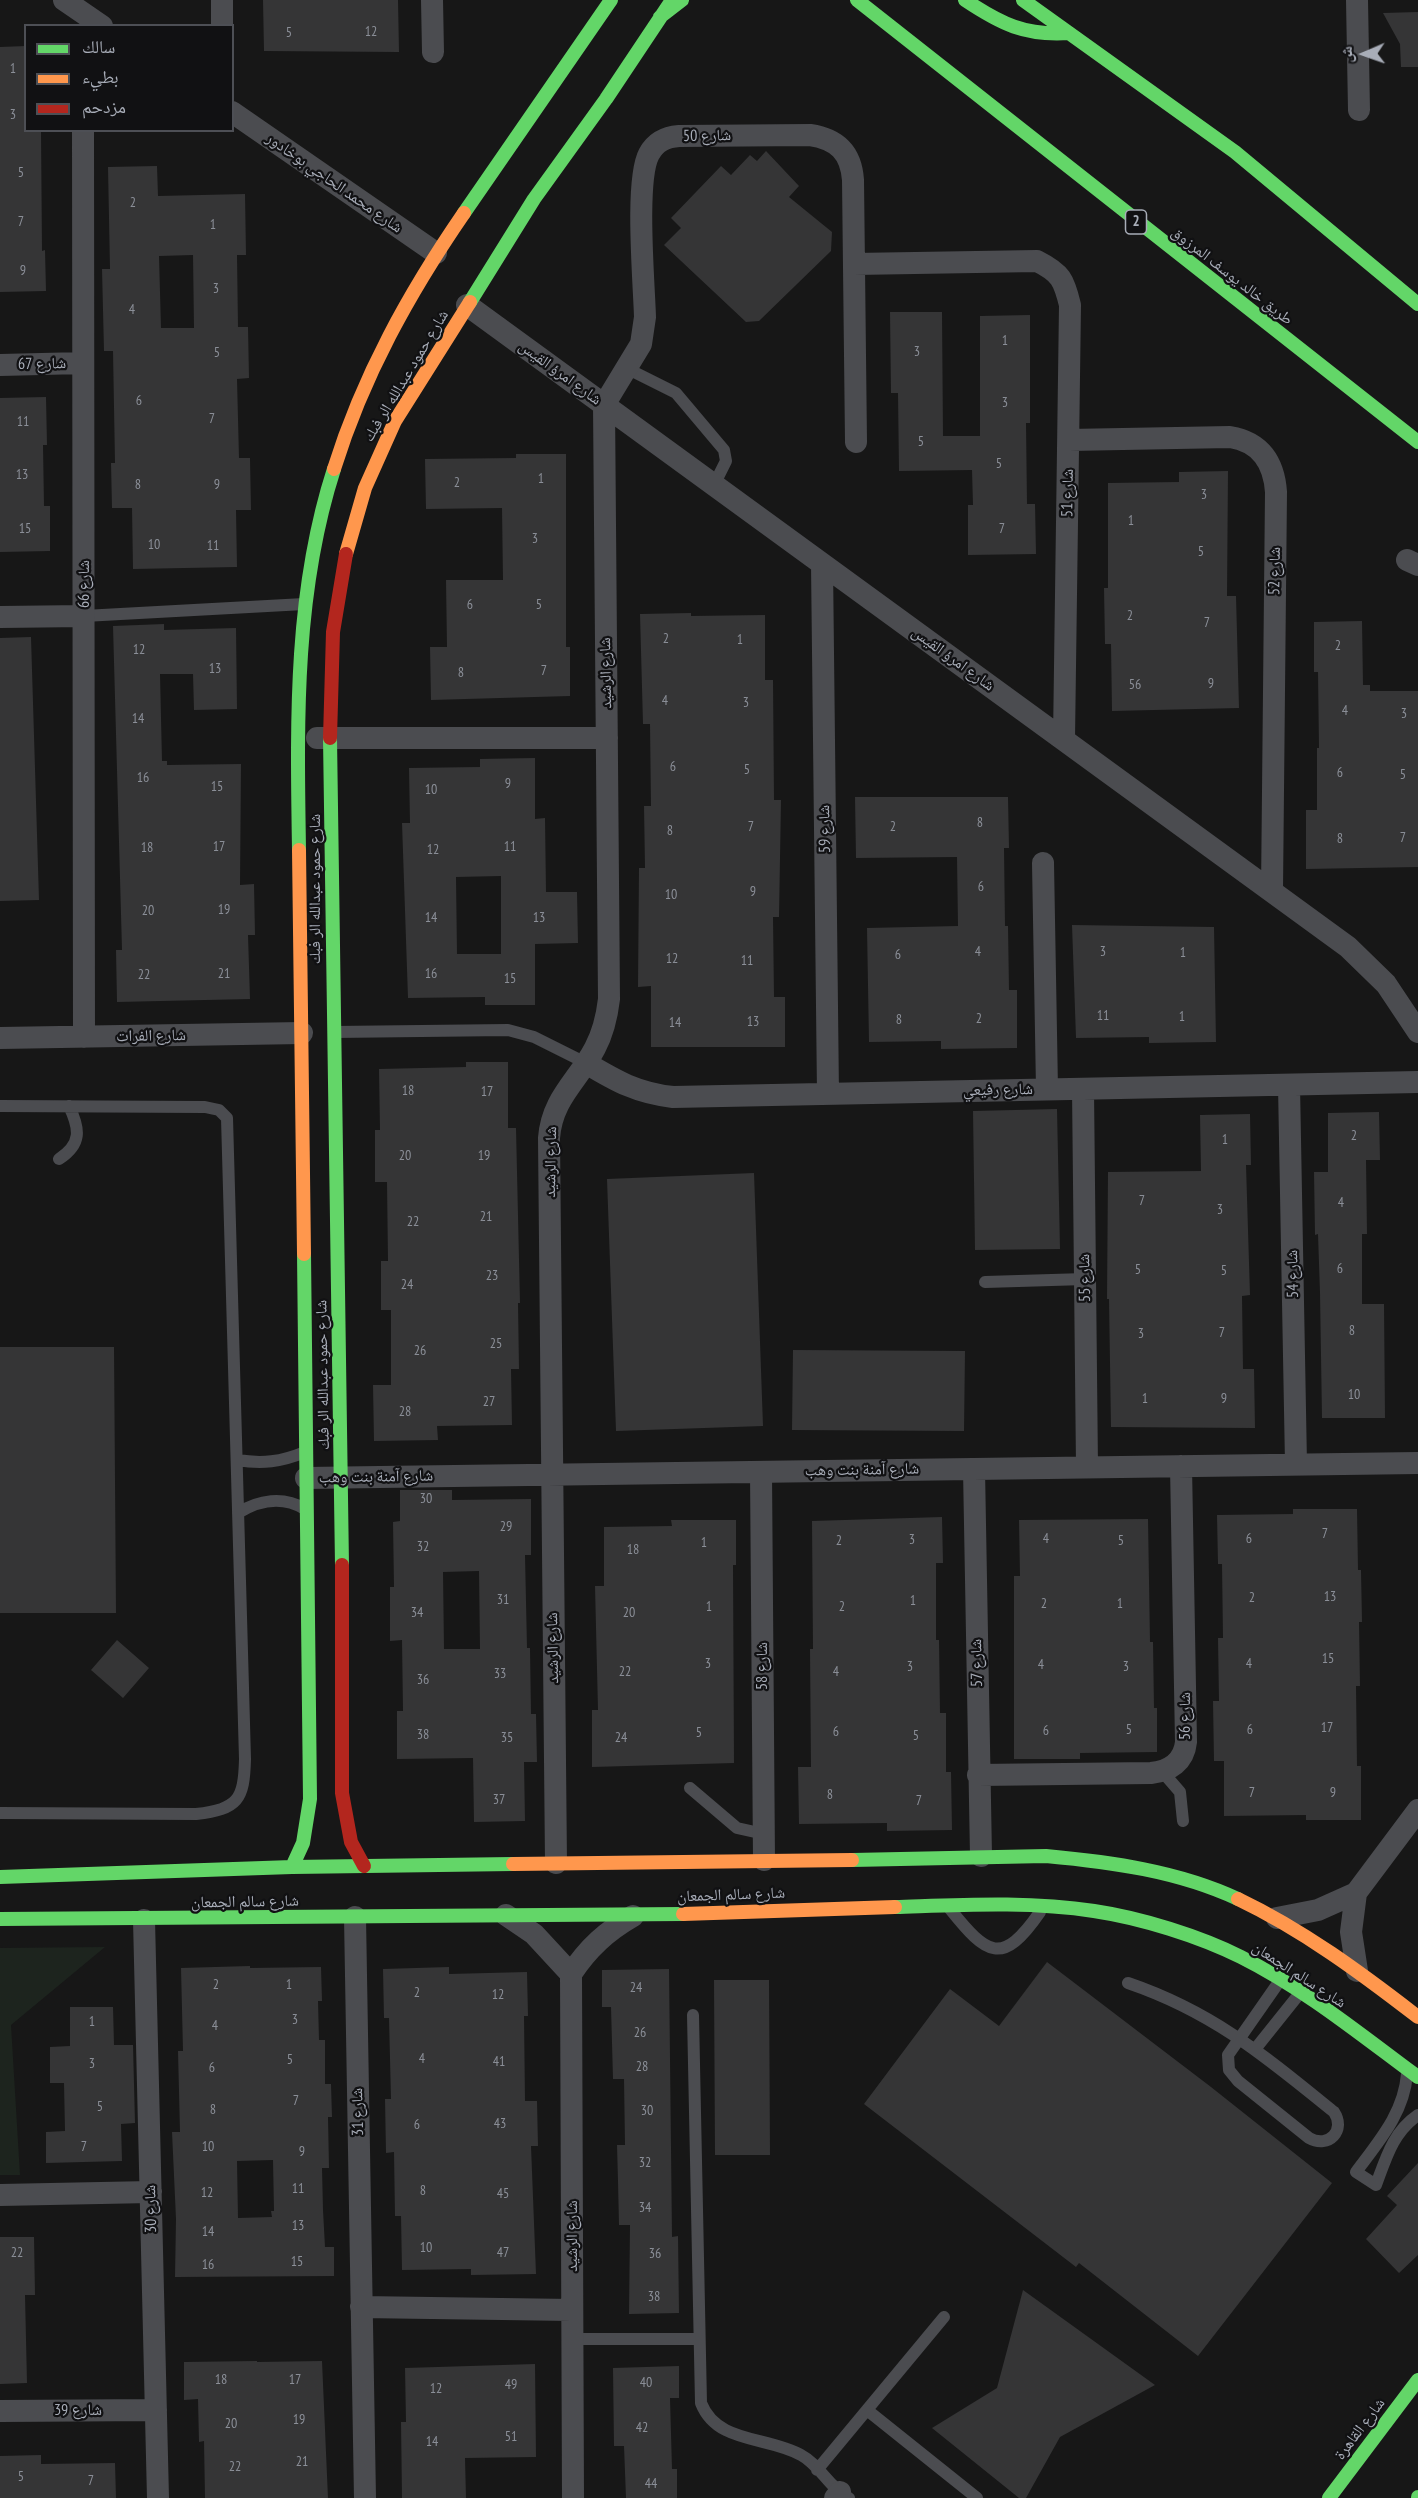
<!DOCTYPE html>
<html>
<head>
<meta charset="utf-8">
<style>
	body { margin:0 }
	#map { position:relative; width:1418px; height:2498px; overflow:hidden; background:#171717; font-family:"PT Sans Narrow","Noto Naskh Arabic",sans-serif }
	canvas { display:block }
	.legend { position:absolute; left:24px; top:24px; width:210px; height:108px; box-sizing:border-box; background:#111113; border:2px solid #4d4f55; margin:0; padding:8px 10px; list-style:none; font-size:18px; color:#a8adb8 }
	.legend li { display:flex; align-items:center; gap:12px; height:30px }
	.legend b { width:30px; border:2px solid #4d4f55 }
	.north { position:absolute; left:1334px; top:24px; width:60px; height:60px; -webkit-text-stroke:4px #111113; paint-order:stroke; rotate:268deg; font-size:16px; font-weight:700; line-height:24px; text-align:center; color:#a8adb8 }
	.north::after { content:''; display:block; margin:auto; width:21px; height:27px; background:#a8adb8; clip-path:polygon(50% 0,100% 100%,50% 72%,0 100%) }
</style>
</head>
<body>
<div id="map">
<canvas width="1418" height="2498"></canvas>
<ul class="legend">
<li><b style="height:8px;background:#63d668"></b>سالك</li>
<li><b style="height:8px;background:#ff974d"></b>بطيء</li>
<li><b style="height:8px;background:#b3261e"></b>مزدحم</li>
</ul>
<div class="north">ش</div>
</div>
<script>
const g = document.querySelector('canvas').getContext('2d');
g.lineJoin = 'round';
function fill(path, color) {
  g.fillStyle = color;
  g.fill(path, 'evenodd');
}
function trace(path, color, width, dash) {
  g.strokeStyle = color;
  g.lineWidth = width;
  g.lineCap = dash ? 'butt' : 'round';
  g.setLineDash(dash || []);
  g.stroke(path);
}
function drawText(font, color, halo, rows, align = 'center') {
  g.font = font + ' "PT Sans Narrow","Noto Naskh Arabic",sans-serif';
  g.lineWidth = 4.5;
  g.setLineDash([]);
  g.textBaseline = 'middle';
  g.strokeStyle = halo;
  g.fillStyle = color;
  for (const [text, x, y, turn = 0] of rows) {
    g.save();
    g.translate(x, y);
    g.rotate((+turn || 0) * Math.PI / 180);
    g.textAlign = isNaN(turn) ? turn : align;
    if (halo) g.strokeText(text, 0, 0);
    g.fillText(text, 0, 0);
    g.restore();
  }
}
fill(new Path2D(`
	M105 1947 11 2025 20 2175H0V1948Z`), '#1d241e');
fill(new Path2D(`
	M263 0H398L399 52 264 51Z
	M1418 12V67H1401L1400 44 1383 13Z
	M26 46V130H41L42 251 45 250 46 291 0 292V47Z
	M766 151 799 186 789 197 832 232 831 251 759 321 746 322 664 245 681 228 671 218 721 166 731 175 750 155 757 161Z
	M157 166 158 196 245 194 246 255H237L238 327H248L249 378 237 379 239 458H250L251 510H236L237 567 133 569 132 508H112L111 463H115L113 351H104L102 269H110L108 167ZM193 255 194 328H161L159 256Z
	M890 312H942L943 436H980V316L1030 315V423H1026L1027 504H1035L1036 554 968 555V505H973L972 470 899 471 898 393H891Z
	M46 397 47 445H43L44 506H50V551L0 552V398Z
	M516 454H566V647H570V696L431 700 430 647H447L446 580H503L502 508 426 509 425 459 516 458Z
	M1228 471 1227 596H1236L1239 708 1112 711 1111 644H1105L1104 588H1108V483L1179 482V472Z
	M691 613V616L765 615V680H773L774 800H781L779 917H773L774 997H785V1047H651V986L638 987 639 868H645L644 806H651L650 724H643L640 614Z
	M1362 621 1363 685H1370V691H1418V867L1306 869V810H1317V748H1319L1318 672H1314V622Z
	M164 624V630L236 628 237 709 194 710 193 674H160L162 761H167V765L241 764 240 885 254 884 255 935H248L250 999 117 1002 116 950H122L113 626Z
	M31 637 39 900 0 901V638Z
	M535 758V819L545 818 546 892H577L578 943 535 944V1005H485V997L408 998 402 823H410L409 768 480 767V759ZM501 876V954H457L456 877Z
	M855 797H1008L1009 848H1004L1005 926H1008L1009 990H1017V1048L941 1049V1041L869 1042 867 928 958 926 957 857 856 858Z
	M1072 925 1214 927 1216 1042 1149 1043V1037L1076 1038Z
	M466 1062H508V1128H516L520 1303H518L519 1369H511L512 1425 437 1426 438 1440 374 1441 373 1385H391V1310H381V1261H388L387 1182H375V1130H380L379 1069 466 1067Z
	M1057 1109 1060 1249 975 1250 973 1111Z
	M1379 1112 1380 1160H1366L1367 1234H1362V1304H1384L1385 1418H1322L1320 1293 1318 1234 1315 1235 1314 1172H1328V1113Z
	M1250 1114 1251 1165H1246L1250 1295 1242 1296 1243 1369H1254L1255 1428 1111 1427 1109 1299H1107L1108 1172 1201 1171 1200 1115Z
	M754 1173 763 1426 616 1431 607 1179Z
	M0 1347H114L116 1613H0Z
	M793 1350 965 1351 964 1431 792 1430Z
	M400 1490H452V1500L531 1499V1555H525L527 1648H530L531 1714H536L537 1762H524L525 1821 474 1822 473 1758 397 1759V1711H403L402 1640 390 1641V1587H394L393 1522 400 1521ZM479 1571 480 1649H444L443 1572Z
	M1293 1509H1357L1358 1570H1361L1362 1622H1359L1360 1686H1356L1357 1766H1361V1820H1306V1815L1224 1816V1761H1214L1213 1701H1219L1218 1638H1223L1222 1564H1218L1217 1515 1293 1514Z
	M942 1517 943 1563H936V1640H939L940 1713H946V1772H951L952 1830 887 1831V1823L799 1824 798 1767H811L810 1649H813L812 1521Z
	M1148 1519 1150 1642H1153L1154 1708H1157V1752L1080 1753V1759H1014V1576H1020L1019 1520Z
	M671 1520H736V1565H733L734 1763 592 1767V1710H598L595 1586H604V1527L672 1526Z
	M117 1640 149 1668 123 1698 91 1670Z
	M1047 1962 1211 2087 1332 2183 1198 2356 1079 2263 1076 2267 864 2104 950 1989 999 2026Z
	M250 1966V1968L321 1967 322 2001H318L319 2040H325V2084H331L332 2117H328L329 2168H322L323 2210 325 2247H334V2276L175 2277 176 2219 172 2132H180L178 2051H183L181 1968ZM273 2160 274 2211H271L272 2217 238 2218 237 2161Z
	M449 1967V1974L527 1972 528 2016H524L525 2101H537L538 2146H531L536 2274 471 2275V2269L402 2270 401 2216H395L394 2152 386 2153 385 2099H391L389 2018H384L383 1969Z
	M669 1969 672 2237 678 2236 679 2313 629 2314 630 2225H619L618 2181 617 2145H625L624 2079H613L611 2007H602V1970Z
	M714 1980H769L770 2155H715Z
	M70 2007H113L114 2045H133L135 2123 121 2124 122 2161 46 2163V2132L65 2131 64 2083H50V2047L70 2046Z
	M1418 2163V2255L1399 2273 1366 2239 1397 2205 1387 2196Z
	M0 2237H34L35 2295H25L27 2383 0 2384Z
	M1023 2290 1155 2385 1060 2437 1026 2498H1019L932 2428 997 2388Z
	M257 2361V2362L322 2361 328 2498H205L204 2441 199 2442 198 2399 184 2400V2362Z
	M535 2364 536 2457 465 2458 466 2498H402L401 2422H406L405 2368Z
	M679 2366V2398H670L672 2469H677V2498H626L624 2446H614L613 2368Z
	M41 2455V2464L115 2463 116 2498H0V2456Z`), '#353536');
trace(new Path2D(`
	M626 368 676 393 724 450 726 461 714 485
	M84 616 304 604
	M334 1032 508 1030 534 1037 586 1063
	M0 1106 205 1107 219 1110 227 1118 245 1759C244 1800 238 1809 196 1814L0 1813
	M59 1159C82 1144 80 1129 69 1106
	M985 1282 1085 1279
	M237 1460C262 1464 281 1462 305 1452
	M238 1513C259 1500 283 1496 305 1509
	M1165 1771 1167 1777 1180 1792 1183 1821
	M690 1788 737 1828 764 1834
	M950 1909C987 1955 1002 1967 1040 1912
	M1128 1983C1213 2012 1265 2056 1334 2112 1346 2130 1329 2149 1309 2138L1238 2081 1229 2070 1228 2055 1281 1979
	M693 2015 701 2403C717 2444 767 2436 801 2455 820 2465 829 2488 849 2498
	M1256 2048 1300 1993
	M1407 2074C1404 2113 1379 2141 1356 2172L1376 2185C1386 2158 1393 2132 1418 2115
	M572 2339H699
	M867 2410 977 2498
	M817 2470 944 2317`), '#4b4c50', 12);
trace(new Path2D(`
	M64 0 102 26
	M222 0V26
	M432 0 433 52
	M1357 0 1359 110
	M232 112 436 253
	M83 130 84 1037
	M854 264 1037 261C1061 273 1064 280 1070 305L1064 739
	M467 305 1348 947 1386 984 1418 1032
	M0 365 83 363
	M1069 440 1230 437C1261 442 1274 463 1276 492L1272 890
	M1407 560 1418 565
	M822 564 828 1094
	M0 617 84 616
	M317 738H607
	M1043 863 1047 1089
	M0 1038 302 1033
	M586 1063C616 1081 637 1093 673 1097L1418 1082
	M1289 1085 1296 1464
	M1083 1089 1087 1467
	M974 1469 981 1856
	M761 1472 764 1860
	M306 1478 1418 1463
	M978 1775 1151 1773C1170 1771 1184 1762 1186 1742L1181 1466
	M556 1863 549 1138C552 1098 578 1081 595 1048 603 1033 607 1016 609 999L604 405 641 344 645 317C644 283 635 180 649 154 656 141 666 137 679 136L810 135C837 139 851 152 853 180L856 442
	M1356 1893 1351 1932 1357 1971
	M506 1915 534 1934 571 1974
	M355 1917 365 2498
	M1277 1918 1318 1910 1356 1893 1418 1810
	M144 1920 158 2498
	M0 2195 151 2192
	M361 2307 572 2310
	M0 2411 156 2410
	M573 2498 571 1974C588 1948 607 1931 633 1916
	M835 2498 840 2492`), '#4b4c50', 22);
trace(new Path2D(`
	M857 0 1418 442
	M965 0C1001 24 1025 36 1069 33
	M1023 0 1235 152 1418 304
	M660 17 682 0
	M464 213 611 0
	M470 302 534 199 606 99 672 0
	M330 738 342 1565
	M299 850C297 722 294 593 334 469
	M852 1860 1046 1856C1111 1862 1178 1871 1238 1899
	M292 1867 303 1843 310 1799 304 1254
	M0 1877 292 1867 513 1864
	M895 1907C961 1905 1029 1901 1094 1911 1141 1918 1199 1936 1241 1957 1305 1989 1361 2035 1418 2077
	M0 1919 683 1914
	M1418 2497V2498
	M1329 2498 1418 2380`), '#63d668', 14);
trace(new Path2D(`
	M334 469C363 376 409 293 464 213
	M346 554 365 488 395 421 470 302
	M299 850 304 1254
	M513 1864 852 1860
	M1238 1899C1303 1930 1361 1973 1418 2017
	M683 1914 895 1907`), '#ff974d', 14);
trace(new Path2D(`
	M330 738 333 632 346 554
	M342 1565V1793L351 1842 364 1866`), '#b3261e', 14);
drawText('14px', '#8b8f98', null, [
	["12",371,32],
	["5",289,33],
	["1",13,69],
	["3",13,115],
	["5",21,173],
	["2",133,203],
	["7",21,222],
	["1",213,225],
	["9",23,271],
	["3",216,289],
	["4",132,310],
	["1",1005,341],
	["3",917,352],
	["5",217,353],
	["6",139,401],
	["3",1005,403],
	["7",212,419],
	["11",23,422],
	["5",921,442],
	["5",999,464],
	["13",22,475],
	["1",541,479],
	["2",457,483],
	["8",138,485],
	["9",217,485],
	["3",1204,495],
	["1",1131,521],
	["15",25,529],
	["7",1002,529],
	["3",535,539],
	["10",154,545],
	["11",213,546],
	["5",1201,552],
	["6",470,605],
	["5",539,605],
	["2",1130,616],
	["7",1207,623],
	["2",666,639],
	["1",740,640],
	["2",1338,646],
	["12",139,650],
	["13",215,669],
	["7",544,671],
	["8",461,673],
	["9",1211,684],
	["56",1135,685],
	["4",665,701],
	["3",746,703],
	["4",1345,711],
	["3",1404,714],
	["14",138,719],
	["6",673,767],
	["5",747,770],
	["6",1340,773],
	["5",1403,775],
	["16",143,778],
	["9",508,784],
	["15",217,787],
	["10",431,790],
	["8",980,823],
	["7",751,827],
	["2",893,827],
	["8",670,831],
	["7",1403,838],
	["8",1340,839],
	["17",219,847],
	["11",510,847],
	["18",147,848],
	["12",433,850],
	["6",981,887],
	["9",753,892],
	["10",671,895],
	["19",224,910],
	["20",148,911],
	["14",431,918],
	["13",539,918],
	["4",978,952],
	["3",1103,952],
	["1",1183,953],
	["6",898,955],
	["12",672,959],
	["11",747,961],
	["21",224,974],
	["16",431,974],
	["22",144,975],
	["15",510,979],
	["11",1103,1016],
	["1",1182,1017],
	["2",979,1019],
	["8",899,1020],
	["13",753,1022],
	["14",675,1023],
	["18",408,1091],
	["17",487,1092],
	["2",1354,1136],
	["1",1225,1140],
	["20",405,1156],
	["19",484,1156],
	["7",1142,1201],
	["4",1341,1203],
	["3",1220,1210],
	["21",486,1217],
	["22",413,1222],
	["6",1340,1269],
	["5",1138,1270],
	["5",1224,1271],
	["23",492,1276],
	["24",407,1285],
	["8",1352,1331],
	["7",1222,1333],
	["3",1141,1334],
	["25",496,1344],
	["26",420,1351],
	["10",1354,1395],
	["1",1145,1399],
	["9",1224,1399],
	["27",489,1402],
	["28",405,1412],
	["30",426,1499],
	["29",506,1527],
	["7",1325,1534],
	["4",1046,1539],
	["6",1249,1539],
	["3",912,1540],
	["2",839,1541],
	["5",1121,1541],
	["1",704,1543],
	["32",423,1547],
	["18",633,1550],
	["13",1330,1597],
	["2",1252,1598],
	["31",503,1600],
	["1",913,1601],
	["2",1044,1604],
	["1",1120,1604],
	["1",709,1607],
	["2",842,1607],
	["34",417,1613],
	["20",629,1613],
	["15",1328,1659],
	["3",708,1664],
	["4",1249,1664],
	["4",1041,1665],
	["3",910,1667],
	["3",1126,1667],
	["22",625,1672],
	["4",836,1672],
	["33",500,1674],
	["36",423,1680],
	["17",1327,1728],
	["5",1129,1730],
	["6",1250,1730],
	["6",1046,1731],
	["6",836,1732],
	["5",699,1733],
	["38",423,1735],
	["5",916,1736],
	["35",507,1738],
	["24",621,1738],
	["7",1252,1793],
	["9",1333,1793],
	["8",830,1795],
	["37",499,1800],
	["7",919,1801],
	["2",216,1985],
	["1",289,1985],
	["24",636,1988],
	["2",417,1993],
	["12",498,1995],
	["3",295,2020],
	["1",92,2022],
	["4",215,2026],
	["26",640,2033],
	["4",422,2059],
	["5",290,2060],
	["41",499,2062],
	["3",92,2064],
	["28",642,2067],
	["6",212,2068],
	["7",296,2101],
	["5",100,2107],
	["8",213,2110],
	["30",647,2111],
	["43",500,2124],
	["6",417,2125],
	["7",84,2147],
	["10",208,2147],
	["9",302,2152],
	["32",645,2163],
	["11",298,2189],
	["8",423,2191],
	["12",207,2193],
	["45",503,2194],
	["34",645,2208],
	["13",298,2226],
	["14",208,2232],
	["10",426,2248],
	["22",17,2253],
	["47",503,2253],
	["36",655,2254],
	["15",297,2262],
	["16",208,2265],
	["38",654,2297],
	["18",221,2380],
	["17",295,2380],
	["40",646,2383],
	["49",511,2385],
	["12",436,2389],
	["19",299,2420],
	["20",231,2424],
	["42",642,2428],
	["51",511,2437],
	["14",432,2442],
	["21",302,2462],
	["22",235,2467],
	["5",21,2477],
	["7",91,2481],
	["44",651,2484]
]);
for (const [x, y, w] of [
	[1136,222,21]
]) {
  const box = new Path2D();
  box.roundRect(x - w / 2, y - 12, w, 24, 4.5);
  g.fillStyle = '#111113';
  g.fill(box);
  trace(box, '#a8adb8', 1.5);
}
drawText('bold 15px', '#a8adb8', null, [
	["2",1136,222]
]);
drawText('16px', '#a8adb8', '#111113', [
	["شارع 50",707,136,-1],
	["شارع محمد الحاجي بوخادور",334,183,35],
	["طريق خالد يوسف المرزوق",1232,276,38],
	["شارع 67",42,364,-1],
	["شارع امرؤ القيس",560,373,36],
	["شارع حمود عبدالله الر فبك",406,376,-59],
	["شارع 51",1068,493,-89],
	["شارع 52",1275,571,-89],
	["شارع 66",84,584,-90],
	["شارع امرؤ القيس",953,659,36],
	["شارع الرشيد",606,673,-91],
	["شارع 59",825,829,-91],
	["شارع حمود عبدالله الر فبك",315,889,-90],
	["شارع الفرات",151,1036,-1],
	["شارع رفيعي",998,1090,-1],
	["شارع الرشيد",551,1162,-89],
	["شارع 54",1293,1274,-91],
	["شارع 55",1085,1278,-91],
	["شارع حمود عبدالله الر فبك",323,1375,-91],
	["شارع آمنة بنت وهب",862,1470,-1],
	["شارع آمنة بنت وهب",376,1477,-1],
	["شارع الرشيد",553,1648,-91],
	["شارع 57",977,1663,-91],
	["شارع 58",762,1666,-90],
	["شارع 56",1185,1716,-90],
	["شارع سالم الجمعان",731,1895,-2],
	["شارع سالم الجمعان",245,1902,-1],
	["شارع سالم الجمعان",1299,1975,33],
	["شارع 31",358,2112,-91],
	["شارع 30",151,2209,-91],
	["شارع الرشيد",572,2236,-90],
	["شارع 39",78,2410],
	["شارع القاهرة",1360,2429,-53]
]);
</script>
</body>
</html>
